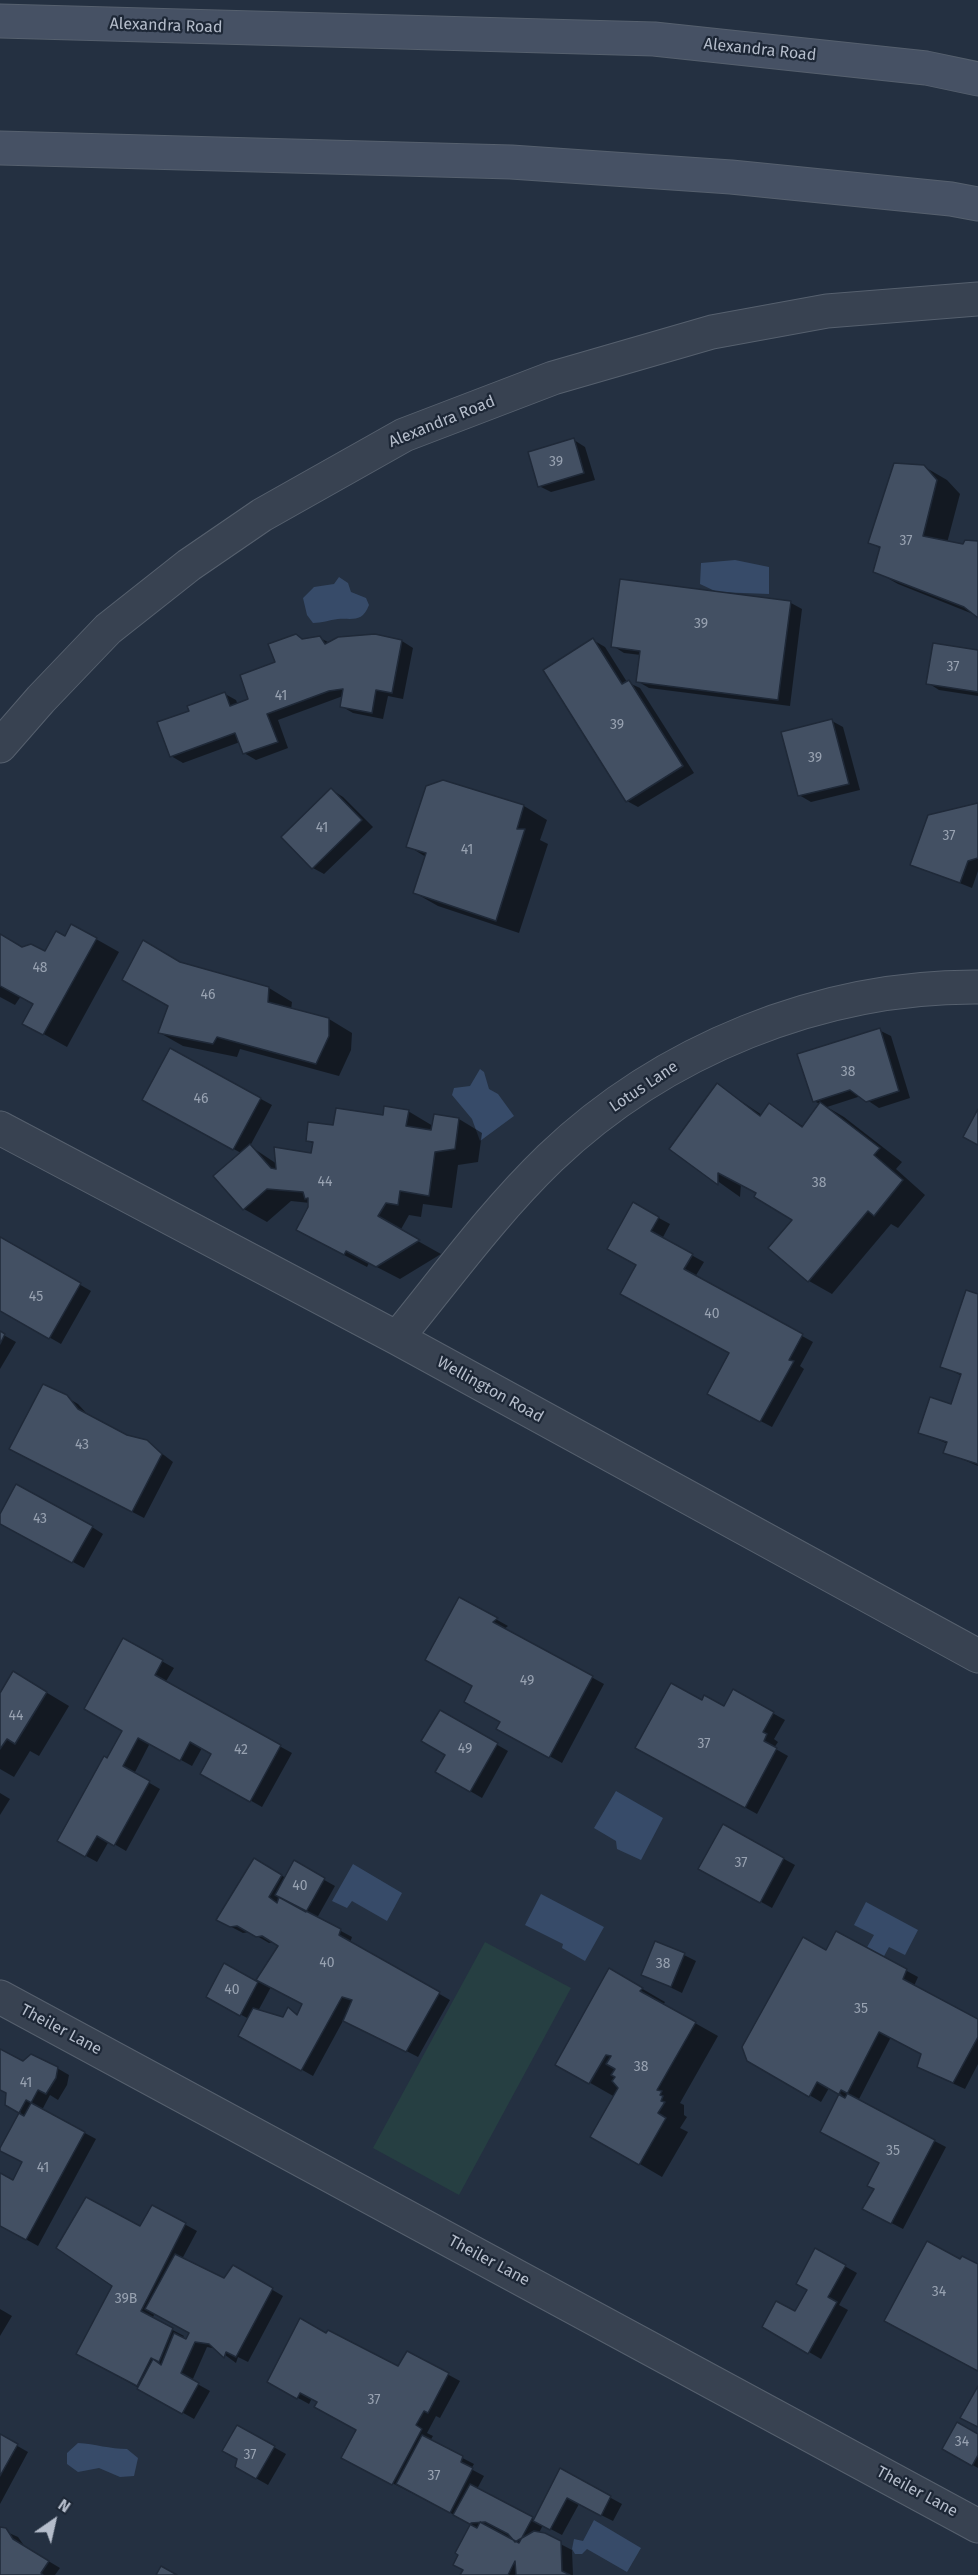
<!DOCTYPE html>
<html>
<head>
<meta charset="utf-8">
<style>
	body { margin:0 }
	#map { position:relative; width:978px; height:2575px; overflow:hidden; background:#243041; font-family:"Fira Sans",sans-serif }
	canvas { display:block }
	.north { position:absolute; left:24px; top:2491px; width:60px; height:60px; -webkit-text-stroke:4px #1d2736; paint-order:stroke; rotate:34deg; font-size:16px; font-weight:700; line-height:24px; text-align:center; color:#b5bdcb }
	.north::after { content:''; display:block; margin:auto; width:21px; height:27px; background:#b5bdcb; clip-path:polygon(50% 0,100% 100%,50% 72%,0 100%) }
</style>
</head>
<body>
<div id="map">
<canvas width="978" height="2575"></canvas>
<div class="north">N</div>
</div>
<script>
const g = document.querySelector('canvas').getContext('2d');
g.lineJoin = 'round';
function fill(path, color) {
  g.fillStyle = color;
  g.fill(path, 'evenodd');
}
function trace(path, color, width, dash) {
  g.strokeStyle = color;
  g.lineWidth = width;
  g.lineCap = dash ? 'butt' : 'round';
  g.setLineDash(dash || []);
  g.stroke(path);
}
function drawText(font, color, halo, rows, align = 'center') {
  g.font = font + ' "Fira Sans",sans-serif';
  g.lineWidth = 4.5;
  g.setLineDash([]);
  g.textBaseline = 'middle';
  g.strokeStyle = halo;
  g.fillStyle = color;
  for (const [text, x, y, turn = 0] of rows) {
    g.save();
    g.translate(x, y);
    g.rotate((+turn || 0) * Math.PI / 180);
    g.textAlign = isNaN(turn) ? turn : align;
    if (halo) g.strokeText(text, 0, 0);
    g.fillText(text, 0, 0);
    g.restore();
  }
}
fill(new Path2D(`
	M485 1942 571 1988 459 2195 373 2148Z`), '#263f42');
fill(new Path2D(`
	M735 560 769 567V594L717 592 700 584 701 563Z
	M339 577 348 583 351 592 366 598 369 605C362 623 353 618 338 619 329 620 322 623 313 623L307 615 303 598 314 587 334 584Z
	M480 1069 484 1072 489 1089 498 1094 514 1116 480 1141 472 1119 452 1095 454 1088 470 1086Z
	M616 1791 663 1818 641 1860 617 1849 616 1841 594 1828Z
	M353 1864 402 1893 387 1921 352 1901 347 1908 332 1901Z
	M541 1894 604 1927 585 1961 562 1948 563 1944 525 1925Z
	M866 1902 918 1930 905 1955 889 1947 883 1958 866 1949 874 1935 854 1925Z
	M78 2443C95 2444 110 2449 127 2449L138 2458 134 2476 120 2477 99 2468 78 2472 67 2464V2453Z
	M594 2520 641 2548 627 2572 587 2549 582 2554H575L572 2549 574 2539 583 2541Z`), '#374b69');
fill(new Path2D(`
	M574 440 585 447 595 480 551 492 539 486Z
	M923 466 947 480 960 494 947 543 964 546 978 543V616L898 584 875 571 881 549 870 542Z
	M791 603 802 609 790 706 649 688 637 681 641 655 624 653 613 646Z
	M296 635 304 640 320 638 330 643 375 636 402 641 413 648 403 699 388 696 383 719 353 713 341 706 343 696 278 720 288 748 256 760 244 753 240 742 183 763 171 756 191 711 225 694 236 700 238 705 250 700Z
	M593 640 605 647 627 682 640 688 694 773 638 807 627 801Z
	M978 651V696L939 690 928 683Z
	M832 721 843 727 860 790 811 802 799 795Z
	M332 790 343 797 373 827 324 874 313 868Z
	M978 804V871L972 888 912 864Z
	M524 806 547 820 540 840 548 844 519 933 438 906 415 893 426 857 408 846Z
	M0 936 21 948 46 953 65 938 96 939 119 952 67 1047 24 1023 35 1004 21 996 15 1005 0 997Z
	M180 963 269 988 292 1002 291 1010 329 1019 352 1033 351 1050 339 1076 240 1049 237 1057 183 1046 160 1033Z
	M879 1030 891 1036 910 1098 879 1108 861 1096 827 1107 844 1117 902 1162 896 1169 925 1195 898 1228 891 1224 832 1294 809 1281 794 1219 741 1184 740 1197 671 1148 717 1085 762 1115 770 1105 804 1127 820 1104 814 1101Z
	M171 1050 272 1105 250 1146 277 1164 313 1155 314 1144 307 1140 335 1127 408 1111 433 1126 435 1115 459 1119 482 1133 478 1162 458 1165 452 1208 423 1204 421 1217 409 1215 400 1231 441 1254 400 1279 369 1263 367 1267 321 1243 310 1203 291 1201 267 1222 244 1209 241 1153 144 1100Z
	M633 1204 670 1224 662 1239 704 1262 695 1277 813 1342 800 1366 804 1369 772 1427 720 1400 730 1352 638 1265Z
	M0 1239 91 1291 61 1344 0 1309Z
	M978 1296V1466L945 1452 948 1444 920 1432 952 1406 962 1376 942 1366Z
	M0 1333 16 1342 0 1369Z
	M66 1397 78 1404 89 1416 126 1437 147 1442 173 1462 144 1518 22 1455Z
	M0 1517 92 1527 103 1534 84 1568 0 1522Z
	M460 1599 508 1626 504 1629 604 1684 562 1763 498 1728 502 1721 474 1685Z
	M124 1640 174 1668 165 1683 292 1753 262 1807 202 1773 213 1754 202 1748 192 1766 150 1743 134 1774 160 1789 126 1851 109 1841 97 1862 59 1841 124 1730Z
	M14 1673 69 1706 39 1756 30 1751 14 1777 0 1769V1696Z
	M733 1691 785 1720 774 1739 778 1742 774 1748 788 1756 757 1814 637 1748 702 1702 724 1708Z
	M440 1712 508 1751 482 1798 437 1772 447 1754Z
	M0 1793 10 1799 0 1815Z
	M724 1826 795 1865 772 1908 700 1868Z
	M254 1860 286 1878 294 1863 335 1886 317 1918 352 1937 350 1943 450 2000 418 2057 344 2019 313 2076 240 2035 249 2019 208 1997 256 1982 280 1946 274 1942 269 1943 250 1932 243 1933 218 1920ZM271 1987 304 2004 299 2015 289 2009 284 2019 258 2011Z
	M837 1933 918 1977 914 1986 978 2021V2064L965 2089 930 2073 923 2054 891 2037 858 2101 946 2147 903 2229 876 2215 875 2189 881 2162 841 2094 829 2088 821 2102 748 2059 827 1952Z
	M684 1955 696 1961 682 1993 643 1974Z
	M610 1970 665 2002 663 2005 718 2036 680 2103 684 2105V2115L687 2117 680 2128 688 2132 662 2177 592 2136 615 2097 557 2064Z
	M0 2050 23 2062 57 2068 69 2075 67 2085 58 2100 50 2095 42 2110 96 2139 38 2246 0 2225V2175L13 2182 24 2162 21 2113 7 2093 0 2089Z
	M153 2207 197 2231 182 2259 224 2280 233 2267 283 2296 248 2362 238 2357 236 2363 217 2349 207 2347 192 2381 210 2391 194 2419 89 2360 114 2285ZM155 2313 191 2333 186 2341 182 2339 184 2336 152 2319Z
	M816 2250 857 2273 839 2305 848 2310 821 2359 764 2326 796 2313 809 2290Z
	M0 2309 12 2316 0 2336Z
	M327 2334 399 2368 408 2353 460 2381 440 2418 436 2416 427 2433 433 2436 430 2441 474 2464 471 2469 484 2476 477 2489 535 2520 561 2471 622 2504 613 2521 579 2504 562 2535 543 2525 539 2533 572 2550 573 2575H462L472 2524 355 2464 358 2430 318 2402 312 2398 309 2404 269 2382Z
	M238 2427 286 2454 268 2485 236 2467Z
	M0 2436 28 2452 0 2504Z
	M978 2436V2468L955 2455Z
	M0 2529 18 2537 25 2547 60 2568 55 2575H0Z`), '#0007');
const building = new Path2D(`
	M574 438 584 473 538 487 528 452Z
	M894 463 924 465 937 480 923 536 963 544 965 540 978 541V618L964 607 873 572 880 547 868 543Z
	M620 579 791 601 778 700 636 682 640 651 611 647Z
	M296 634 302 639 320 636 325 644 338 637 375 634 402 640 392 693 376 690 372 713 340 707 343 689 329 691 267 714 278 742 243 754 235 733 170 757 157 722 189 711 187 706 225 692 230 706 248 699 240 675 275 662 268 644Z
	M593 638 622 684 629 680 683 766 626 802 543 670Z
	M933 643 978 650V692L926 684Z
	M832 719 849 784 798 796 781 732Z
	M443 780 524 805 517 829H525L496 921 413 893 426 853 406 847 426 786Z
	M331 788 362 820 312 869 281 837Z
	M978 803V858L968 861 960 883 910 865 928 815Z
	M71 924 97 938 43 1035 22 1024 33 1004 0 986V934L22 947 31 944 45 951 56 931 65 936Z
	M143 940 180 962 269 987 268 1002 329 1018V1036L316 1064 217 1037 213 1044 158 1033 168 1006 122 980Z
	M880 1028 899 1091 866 1102 850 1090 813 1102 797 1054Z
	M170 1048 261 1098 233 1150 142 1100Z
	M717 1083 760 1116 769 1103 802 1127 820 1102 880 1148 874 1155 903 1180 874 1216 868 1211 808 1282 768 1248 792 1220 754 1197 756 1193 718 1173V1185L669 1149Z
	M384 1106 409 1110 406 1126 431 1130 434 1114 459 1118 455 1149 435 1152 429 1196 400 1191 398 1205 386 1203 378 1216 420 1240 376 1267 346 1251 344 1255 296 1230 308 1207V1198L305 1199 303 1192 267 1189 243 1210 213 1176 250 1144 271 1168 276 1169 274 1147 311 1153 313 1142 306 1141 308 1122 333 1125 336 1108 383 1115Z
	M978 1109V1145L963 1137Z
	M633 1202 659 1217 651 1231 693 1254 684 1269 803 1334 789 1360 794 1361 760 1422 707 1394 729 1353 620 1294 636 1265 607 1249Z
	M0 1237 81 1283 49 1339 0 1311Z
	M966 1290 978 1294V1464L943 1453 947 1442 918 1433 930 1397 951 1404 961 1374 940 1367Z
	M0 1331 5 1334 0 1344Z
	M43 1384 67 1395 78 1409 127 1435 147 1440 162 1454 132 1512 9 1449Z
	M16 1484 93 1526 72 1563 0 1524V1514Z
	M459 1597 498 1618 493 1622 593 1676 549 1758 496 1729 500 1722 464 1702 472 1686 425 1660Z
	M123 1638 163 1660 155 1675 281 1745 250 1802 200 1774 211 1754 190 1742 180 1761 138 1738 123 1766 150 1781 114 1846 97 1836 85 1857 57 1841 104 1756 107 1758 122 1731 84 1709Z
	M13 1671 47 1692 15 1744 7 1739 0 1749V1693Z
	M671 1683 702 1700 704 1695 724 1706 733 1689 774 1712 763 1732 767 1734 764 1741 777 1748 745 1808 635 1748Z
	M440 1710 498 1743 470 1792 435 1772 445 1755 421 1741Z
	M723 1824 784 1858 760 1903 698 1869Z
	M254 1858 282 1875 269 1897 277 1903 279 1897 341 1929 339 1935 440 1992 406 2052 343 2021 352 2000 342 1997 301 2071 238 2036 253 2008 283 2017 288 2007 297 2015 302 2004 256 1980 278 1946 262 1936 256 1937 237 1926 230 1927 216 1920Z
	M294 1860 325 1878 306 1912 275 1895Z
	M836 1931 907 1969 903 1979 978 2019V2037L953 2083 917 2067 921 2054 879 2032 845 2098 817 2082 809 2097 747 2061 742 2047 803 1937 826 1950Z
	M655 1941 685 1953 671 1987 641 1975Z
	M224 1963 258 1982 240 2016 206 1997Z
	M609 1968 643 1988 640 1991 696 2022 657 2090 662 2091 660 2095 663 2096 661 2101 665 2102 658 2113 666 2118 639 2165 590 2137 618 2088 612 2081 615 2077 611 2075 615 2069 606 2064 611 2056 606 2055 589 2084 555 2065Z
	M0 2049 23 2061 31 2054 58 2067 56 2078 46 2094 38 2090 24 2116 5 2105 6 2093 0 2090Z
	M841 2090 935 2140 891 2224 862 2209 874 2189 867 2186 879 2163 820 2132Z
	M26 2100 85 2132 26 2240 0 2226V2173L13 2180 22 2162 0 2151V2148Z
	M86 2197 140 2226 152 2205 186 2223 141 2311 173 2328 159 2362 151 2358 137 2386 76 2354 112 2286 56 2248Z
	M927 2241 960 2259 962 2256 978 2264V2371L884 2321Z
	M815 2248 846 2265 828 2297 837 2302 808 2354 762 2327 776 2301 795 2311 807 2290 796 2284Z
	M175 2254 224 2278 233 2265 273 2288 236 2357 226 2352 224 2358 209 2344 195 2342 181 2373 199 2383 182 2414 137 2389 153 2359 161 2365 174 2333 186 2339 189 2333 145 2309Z
	M300 2318 326 2333 328 2330 398 2366 407 2351 449 2373 428 2413 424 2411 416 2425 422 2429 392 2485 341 2458 356 2430 314 2407 317 2402 300 2393 297 2399 267 2382Z
	M978 2386V2427L960 2418Z
	M957 2422 978 2434V2455L972 2466 942 2449Z
	M237 2425 275 2446 256 2479 235 2467 237 2459 222 2451Z
	M0 2434 18 2444 0 2476Z
	M422 2435 463 2456 461 2462 473 2468 450 2513 396 2484Z
	M560 2468 611 2496 601 2516 567 2498 550 2530 533 2521Z
	M470 2484 533 2517 519 2543 480 2522 477 2528 453 2515Z
	M485 2522 508 2534 515 2542 534 2531 545 2533 561 2541 562 2571 570 2575H516L515 2561 508 2575H460L463 2570 453 2565 458 2555 455 2553 471 2523Z
	M0 2527 6 2528 13 2539 49 2561 41 2573 43 2575H0Z
	M161 2566 177 2575H156Z`);
fill(building, '#435063');
trace(building, '#1f2938', 1.5);
const street = new Path2D(`
	M0 746 41 699 108 629 189 565 262 515 404 435 553 378 712 332 827 311 978 299
	M0 1128 397 1338 978 1656
	M397 1338C446 1278 493 1213 550 1158 663 1050 821 986 978 987
	M0 1997 978 2526`);
const secondary = new Path2D(`
	M0 21 654 39 926 68 978 79
	M0 148 511 162 731 177 951 199 978 204`);
trace(street, '#56606e', 35);
trace(secondary, '#56606e', 35);
trace(street, '#384251', 33);
trace(secondary, '#465164', 33);
drawText('14px', '#98a2b1', null, [
	["39",556,462],
	["37",906,541],
	["39",701,624],
	["37",953,667],
	["41",281,696],
	["39",617,725],
	["39",815,758],
	["41",322,828],
	["37",949,836],
	["41",467,850],
	["48",40,968],
	["46",208,995],
	["38",848,1072],
	["46",201,1099],
	["44",325,1182],
	["38",819,1183],
	["45",36,1297],
	["40",712,1314],
	["43",82,1445],
	["43",40,1519],
	["49",527,1681],
	["44",16,1716],
	["37",704,1744],
	["49",465,1749],
	["42",241,1750],
	["37",741,1863],
	["40",300,1886],
	["40",327,1963],
	["38",663,1964],
	["40",232,1990],
	["35",861,2009],
	["38",641,2067],
	["41",26,2083],
	["35",893,2151],
	["41",43,2168],
	["34",939,2292],
	["39B",126,2299],
	["37",374,2400],
	["34",962,2442],
	["37",250,2455],
	["37",434,2476]
]);
drawText('16px', '#b5bdcb', '#1d2736', [
	["Alexandra Road",166,26,2],
	["Alexandra Road",760,50,6],
	["Alexandra Road",442,422,-22],
	["Lotus Lane",644,1087,-34],
	["Wellington Road",490,1390,29],
	["Theiler Lane",61,2030,28],
	["Theiler Lane",489,2261,28],
	["Theiler Lane",917,2492,28]
]);
</script>
</body>
</html>
